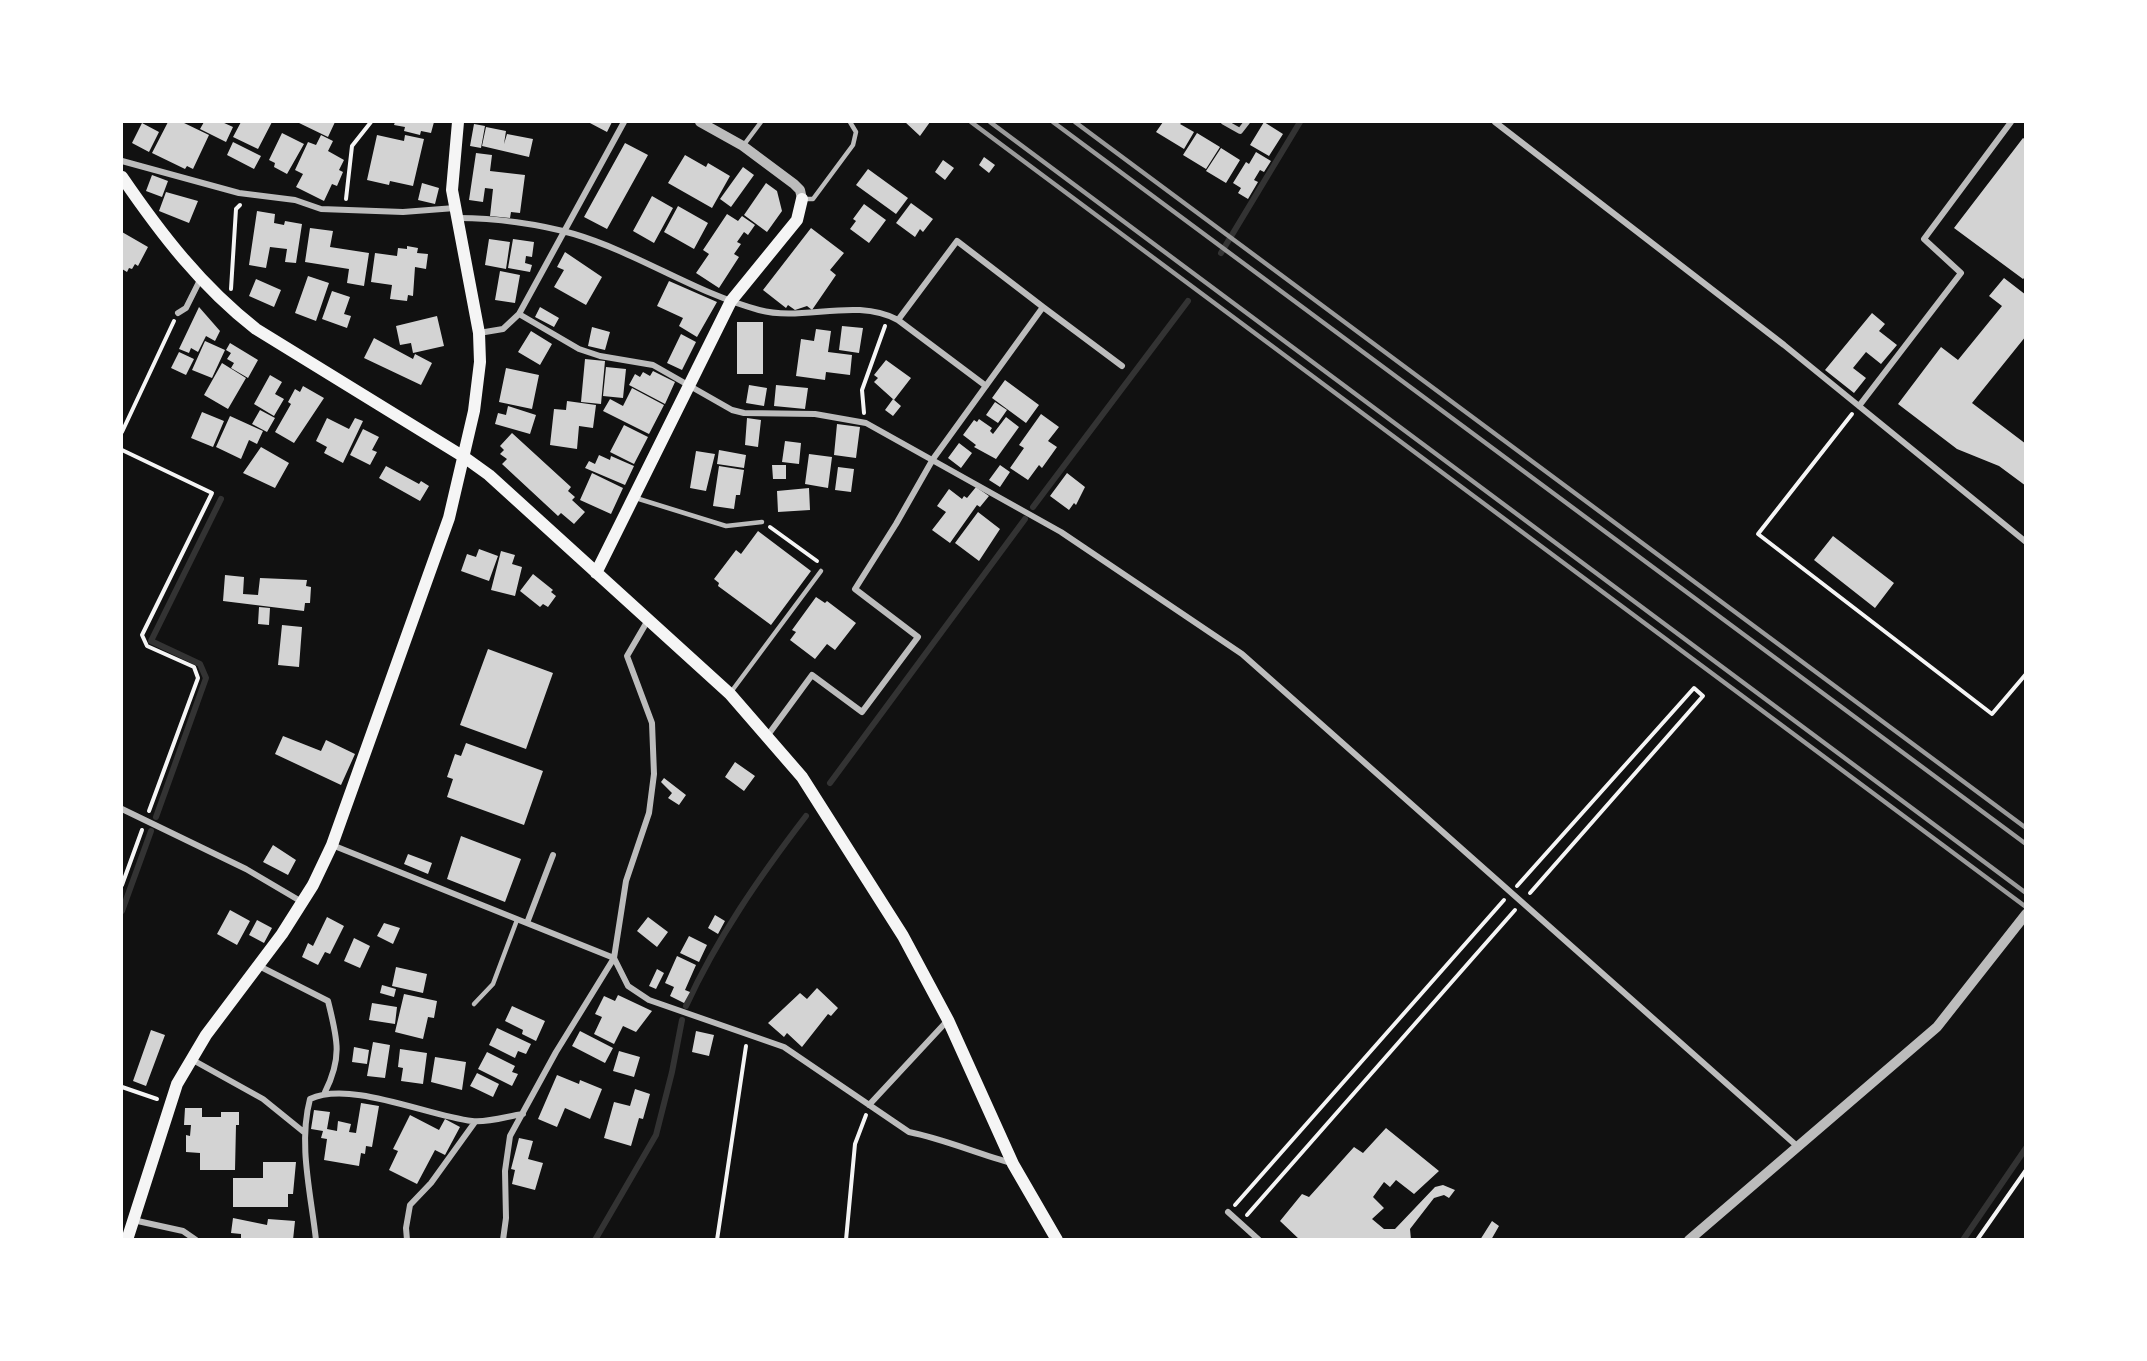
<!DOCTYPE html>
<html>
<head>
<meta charset="utf-8">
<style>
	body { margin:0 }
	#map { position:relative; width:2147px; height:1361px; overflow:hidden; background:#111; font-family:"Space Grotesk",sans-serif }
	canvas { display:block }
	.frame { position:absolute; inset:0; border:123px solid #fff; pointer-events:none }
</style>
</head>
<body>
<div id="map">
<canvas width="2147" height="1361"></canvas>
<div class="frame"></div>
</div>
<script>
const g = document.querySelector('canvas').getContext('2d');
g.lineJoin = 'round';
function trace(path, color, width, dash) {
  g.strokeStyle = color;
  g.lineWidth = width;
  g.lineCap = dash ? 'butt' : 'round';
  g.setLineDash(dash || []);
  g.stroke(path);
}
function fill(path, color) {
  g.fillStyle = color;
  g.fill(path, 'evenodd');
}
trace(new Path2D(`
	M1221 253 1300 122
	M1033 507 1188 301
	M830 783 1025 519
	M156 817 206 678 200 664 151 641 221 499
	M122 911 151 831
	M686 1006C717 938 760 876 806 816
	M595 1240 656 1135 672 1072 682 1020
	M1963 1240 2026 1148`), '#333', 6);
fill(new Path2D(`
	M168 122H182L209 135 193 169 187 166 185 169 152 153Z
	M204 122H222L233 127 226 142 200 129Z
	M241 122H272L258 149 233 137Z
	M297 122H335L328 137Z
	M395 122H434L431 133 421 131 420 135 404 131 405 127 394 125Z
	M588 122H612L607 132Z
	M905 122H930L920 136Z
	M1163 122H1182L1180 124 1194 132 1184 149 1156 132Z
	M1264 122 1283 134 1269 156 1250 145Z
	M142 123 159 132 149 152 132 143Z
	M474 124 485 126 481 148 470 146Z
	M486 127 506 131 504 144 507 134 533 139 529 157 482 146Z
	M282 133 304 144 287 174 274 167 275 163 269 160Z
	M1197 133 1220 147 1206 169 1183 155Z
	M321 135 333 141 328 151 344 160 339 170 343 172 337 186 332 184 324 201 296 187 303 174 295 170 308 142 316 145Z
	M377 135 404 141 405 135 424 139 413 186 390 181 389 185 367 180Z
	M2023 138 2026 140V276L2023 279 1954 228Z
	M233 142 261 156 254 169 227 155Z
	M625 143 648 155 607 229 584 217Z
	M1221 148 1240 160 1226 183 1206 171Z
	M1256 152 1271 161 1264 172 1260 170 1254 180 1258 182 1248 199 1238 193 1241 188 1233 183 1246 162 1249 164Z
	M476 153 492 155 490 171 525 175 520 213 511 212 510 218 490 216 493 189 485 188 483 202 469 200Z
	M685 155 706 167 708 163 730 176 712 208 668 183Z
	M984 157 995 165 989 173 979 165Z
	M943 160 954 168 945 180 935 172Z
	M743 167 754 175 731 207 720 199Z
	M868 169 908 198 896 214 856 185Z
	M152 175 168 181 162 197 146 191Z
	M422 183 439 188 435 204 418 200Z
	M766 183 777 191 782 211 767 232 744 215Z
	M166 192 198 201 189 223 159 211Z
	M652 196 673 208 654 243 633 231Z
	M911 203 933 219 923 232 920 229 915 237 896 223Z
	M864 204 886 220 869 243 850 229 856 221 853 219Z
	M678 206 708 223 694 249 664 232Z
	M257 211 275 214 274 223 284 225 285 221 302 224 296 263 285 262 287 249 270 247 266 268 249 265Z
	M727 214 738 221 742 216 755 225 748 235 744 232 737 242 741 244 734 254 739 257 719 288 696 273 709 254 703 250Z
	M310 228 333 231 330 247 369 253 364 286 347 283 349 269 305 262Z
	M811 228 844 253 830 270 836 275 812 310 807 306 795 310 788 305 786 308 763 290Z
	M122 232 148 247 138 266 135 264 132 269 129 268 127 272 122 269Z
	M489 239 510 242 506 269 485 265Z
	M513 239 534 242 532 257 526 256 525 263 532 265 530 272 508 268Z
	M407 246 418 248 417 253 428 254 426 269 415 267 413 296 408 295 407 301 390 299 392 285 371 282 375 253 397 256 398 248 407 249Z
	M565 252 602 277 586 305 554 287 564 270 557 267Z
	M500 271 520 275 515 303 495 300Z
	M308 276 329 283 316 321 295 313Z
	M2004 278 2026 295V336L1972 403 2026 444V486L1999 466 1957 449 1898 404 1941 347 1958 360 2002 306 1989 296Z
	M256 279 281 290 274 307 249 296Z
	M669 281 717 302 697 337 679 326 683 318 657 306Z
	M332 291 350 297 344 314 351 316 347 328 322 319Z
	M199 307 220 331 215 341 206 336 198 352 191 348 189 353 179 349Z
	M540 307 559 318 554 327 535 317Z
	M1872 313 1885 324 1879 331 1897 345 1881 364 1866 352 1853 368 1866 378 1854 393 1825 370Z
	M437 316 444 346 413 353 411 343 400 345 396 326Z
	M737 322H763V374H737Z
	M842 326 863 328 859 353 839 350Z
	M592 327 610 332 605 350 588 346Z
	M816 329 831 331 828 352 852 355 850 375 826 372 825 380 796 376 801 339 814 341Z
	M531 331 552 344 540 365 518 352Z
	M681 334 696 342 682 370 667 363Z
	M374 338 413 359 415 354 432 363 421 385 364 358Z
	M205 341 225 350 212 378 192 370Z
	M230 343 258 360 248 378 231 368 234 363 227 359 231 353 226 350Z
	M179 352 194 359 186 375 171 368Z
	M585 359 605 361 601 404 581 402Z
	M886 360 911 378 894 400 874 382 878 378 874 375Z
	M222 363 246 378 228 409 204 395Z
	M606 367 626 369 623 398 603 396Z
	M506 368 539 375 532 409 499 402Z
	M653 371 675 382 665 404 629 385 635 374 640 377 643 372 650 376Z
	M270 375 282 382 275 394 284 399 274 416 254 404Z
	M1005 380 1039 405 1026 423 992 398Z
	M749 385 767 388 764 406 746 403Z
	M776 385 808 388 805 409 774 406Z
	M303 386 324 398 294 443 275 432 291 404 288 402 295 389 300 392Z
	M632 388 664 405 649 434 603 411 610 399 623 406Z
	M893 399 901 406 893 416 885 410Z
	M567 401 596 405 593 428 579 426 577 449 550 445 554 409 566 410Z
	M995 402 1007 410 998 423 986 415Z
	M508 406 536 415 530 434 495 424 498 413 506 415Z
	M260 410 275 418 267 432 252 424Z
	M202 412 224 421 213 447 191 438Z
	M1041 414 1059 427 1048 441 1057 447 1042 468 1039 465 1028 480 1010 468 1024 448 1019 445Z
	M230 416 263 431 257 444 249 440 241 459 216 447Z
	M1006 417 1019 427 996 459 974 447 976 445 963 435 974 420 977 422 979 419 992 428 990 431 993 434Z
	M327 418 349 429 355 418 363 421 343 463 324 453 327 447 316 441Z
	M747 418 761 420 758 447 745 445Z
	M837 424 860 427 856 458 834 455Z
	M624 425 648 437 634 464 610 452Z
	M363 429 379 437 372 450 377 452 370 465 350 455Z
	M512 433 571 487 568 491 575 497 572 500 585 512 574 524 561 513 558 516 502 464 507 459 500 454 504 450 500 446Z
	M785 441 801 443 799 464 782 462Z
	M959 443 972 453 961 468 948 458Z
	M261 447 289 463 275 488 243 473Z
	M719 450 746 455 744 468 717 464Z
	M696 451 715 454 706 491 690 488Z
	M809 454 832 457 828 488 805 484Z
	M599 455 610 460 611 456 634 466 625 485 585 468 589 461 595 464Z
	M772 465H786V479H773Z
	M1000 465 1010 472 1000 487 989 480Z
	M386 466 419 484 421 481 429 486 420 501 379 478Z
	M719 466 744 470 740 495H736L734 509 713 506Z
	M838 467 854 469 851 492 835 490Z
	M592 473 623 488 611 514 580 500Z
	M1067 473 1085 487 1076 505 1074 503 1069 510 1050 496Z
	M976 487 989 496 980 507 977 505 950 543 932 530 946 512 937 506 949 489 962 499 964 496 967 498Z
	M809 488 810 510 778 512 777 491Z
	M978 512 1000 529 979 561 955 543Z
	M758 531 811 571 771 625 718 586 719 583 714 579 736 550 741 554Z
	M1833 536 1894 583 1875 608 1814 560Z
	M479 549 498 556 489 581 461 571 467 554 476 557Z
	M501 551 515 555 512 564 522 567 515 596 491 590Z
	M533 574 553 590 551 592 556 596 548 607 543 604 540 607 520 591Z
	M225 575 244 577 243 594 258 595 260 578 307 580 306 586 311 587 310 603H305L304 611 223 601Z
	M816 597 825 603 827 601 856 623 835 650 827 644 815 659 790 640 796 632 792 630Z
	M259 607 270 608 269 625 258 624Z
	M282 625 302 627 299 667 278 665Z
	M488 649 553 673 526 749 460 725Z
	M283 736 321 751 326 740 355 754 341 785 275 754Z
	M466 743 543 771 524 825 447 797 453 779 447 777 455 754 461 756Z
	M735 762 755 776 744 791 725 777Z
	M664 778 686 795 679 805 668 798 672 793 661 782Z
	M461 836 521 859 505 902 447 879Z
	M273 845 296 860 288 875 263 862Z
	M408 854 432 863 428 874 404 864Z
	M230 910 250 921 237 945 217 934Z
	M715 915 725 921 718 934 708 928Z
	M327 917 344 926 330 954 325 952 318 965 302 957 308 943 313 946Z
	M648 917 668 932 657 947 637 931Z
	M257 920 272 928 264 943 249 935Z
	M384 923 400 928 393 944 377 936Z
	M689 936 707 945 699 962 680 953Z
	M354 938 370 946 360 968 344 961Z
	M677 956 696 965 685 990 690 992 684 1003 670 996 674 987 665 983Z
	M396 967 427 974 423 993 392 986Z
	M657 969 664 973 656 989 649 986Z
	M382 985 396 989 394 997 380 993Z
	M817 988 838 1008 831 1016 828 1014 802 1047 787 1033 784 1037 768 1023 800 993 807 999Z
	M404 994 437 1001 434 1018 428 1017 423 1039 395 1032Z
	M618 995 652 1011 636 1032 623 1026 614 1044 594 1034 602 1017 595 1014 604 996 615 1001Z
	M372 1003 397 1007 395 1024 369 1020Z
	M512 1006 545 1021 536 1041 522 1034 523 1030 505 1021Z
	M497 1028 531 1044 526 1054 518 1051 515 1058 489 1045Z
	M151 1030 165 1035 146 1086 133 1081Z
	M580 1031 613 1048 605 1063 572 1046Z
	M696 1031 714 1035 709 1056 692 1052Z
	M373 1042 390 1045 385 1078 367 1076Z
	M354 1047 369 1050 367 1064 352 1062Z
	M400 1049 427 1053 423 1084 401 1081 403 1068 398 1067Z
	M619 1051 640 1057 634 1077 613 1071Z
	M487 1052 515 1066 512 1072 518 1074 512 1086 478 1069Z
	M435 1057 466 1062 462 1090 431 1082Z
	M477 1073 499 1084 493 1097 470 1086Z
	M557 1075 579 1084 580 1080 602 1089 590 1119 565 1108 557 1127 538 1119Z
	M635 1089 650 1094 643 1119 639 1118 631 1146 604 1138 614 1102 630 1106Z
	M361 1103 379 1106 372 1147 366 1146 365 1154 361 1153 359 1166 324 1160 327 1139 321 1138 323 1131 311 1129 314 1110 330 1112 327 1129 337 1131 338 1121 351 1124 349 1132 356 1133Z
	M185 1108H202V1117H221V1112H239V1125H236L235 1170H200V1153L186 1152V1135L190 1136 191 1125H184Z
	M410 1115 439 1130 445 1119 460 1127 445 1155 435 1150 417 1184 389 1170 398 1151 393 1149Z
	M1386 1128 1439 1171 1414 1194 1396 1180 1390 1187 1384 1182 1373 1197 1384 1208 1372 1219 1384 1229H1395L1435 1187 1443 1185 1455 1190 1449 1198 1444 1195 1434 1198 1410 1229 1411 1240H1300L1280 1221 1302 1194 1309 1197 1354 1147 1363 1153Z
	M519 1138 533 1141 528 1159 543 1163 535 1190 512 1184 515 1170 511 1169Z
	M263 1162H296L293 1194H288V1207H233V1178H263Z
	M233 1218 267 1225 268 1219 295 1221 293 1240H241V1234L231 1233Z
	M1492 1221 1499 1226 1491 1240H1480Z`), '#d3d3d3');
trace(new Path2D(`
	M346 199 352 146 371 122
	M231 289 236 209 240 205
	M864 413 862 390 885 326
	M1852 414 1758 534 1992 714 2026 674
	M122 432 174 321
	M122 450 212 493 142 635 147 646 194 667 198 678 149 811
	M770 527 817 561
	M122 885 142 830
	M1517 886 1694 688 1703 696 1530 893
	M122 1087 157 1099
	M1235 1205 1504 900
	M1247 1215 1515 910
	M717 1240 746 1046
	M846 1240 855 1144 866 1115
	M1977 1240 2026 1170`), '#f5f5f5', 4);
trace(new Path2D(`
	M743 146 761 122
	M804 199H813L853 145 856 132 850 122
	M639 499 726 526 762 522
	M731 692 821 571
	M474 1004 493 984 517 920`), '#bcbcbc', 4.5);
trace(new Path2D(`
	M1224 122 1240 131 1247 122
	M1495 122 1784 345 2026 542
	M122 161 239 193 295 200 321 209 403 212 455 208
	M458 218C495 218 539 224 574 234 638 253 695 293 759 310 804 322 855 297 898 320
	M178 313 186 308 200 280
	M519 314 579 349 600 356 653 365 732 410 744 413 815 414 866 423 1061 532 1242 654 1797 1146
	M479 333 503 329 519 314 624 122
	M986 386 898 320 957 241 1043 307
	M1859 406 1961 273 1924 239 2011 122
	M768 735 812 675 862 712 918 637 855 589 896 524 933 459 1043 307 1122 366
	M122 809 246 869 302 902
	M332 845 614 958 628 986 649 1000 784 1047 909 1132C944 1139 978 1154 1012 1163
	M527 923 553 855
	M259 966 328 1001C337 1038 343 1056 325 1092
	M191 1059 263 1099 305 1133
	M869 1105 948 1020
	M1228 1212 1259 1240
	M133 1220 183 1231 196 1240
	M316 1240C311 1194 298 1144 310 1099 350 1080 428 1116 472 1121 488 1123 508 1116 523 1114
	M407 1240 406 1228 410 1205 431 1183 475 1122
	M503 1240 506 1218 505 1171 510 1136 556 1052 614 958 626 881 649 813 654 774 652 723 627 656 648 620`), '#bcbcbc', 6);
trace(new Path2D(`
	M700 122 743 146 794 184 800 190 802 199
	M1689 1240 1937 1027 2026 914`), '#bcbcbc', 10);
trace(new Path2D(`
	M122 177C161 234 201 286 256 329L464 457 489 475 730 694 802 777 903 936 948 1020 1013 1164 1057 1240
	M596 573 731 301 797 220 802 199
	M127 1240 177 1084 206 1035 282 934 313 885 332 845 449 518 474 411 480 362 479 333 452 190 458 122`), '#f5f5f5', 12);
trace(new Path2D(`
	M971 122 2026 907
	M990 122 2026 893
	M1053 122 2026 844
	M1075 122 2026 828`), '#9a9a9a', 4.5);
</script>
</body>
</html>
